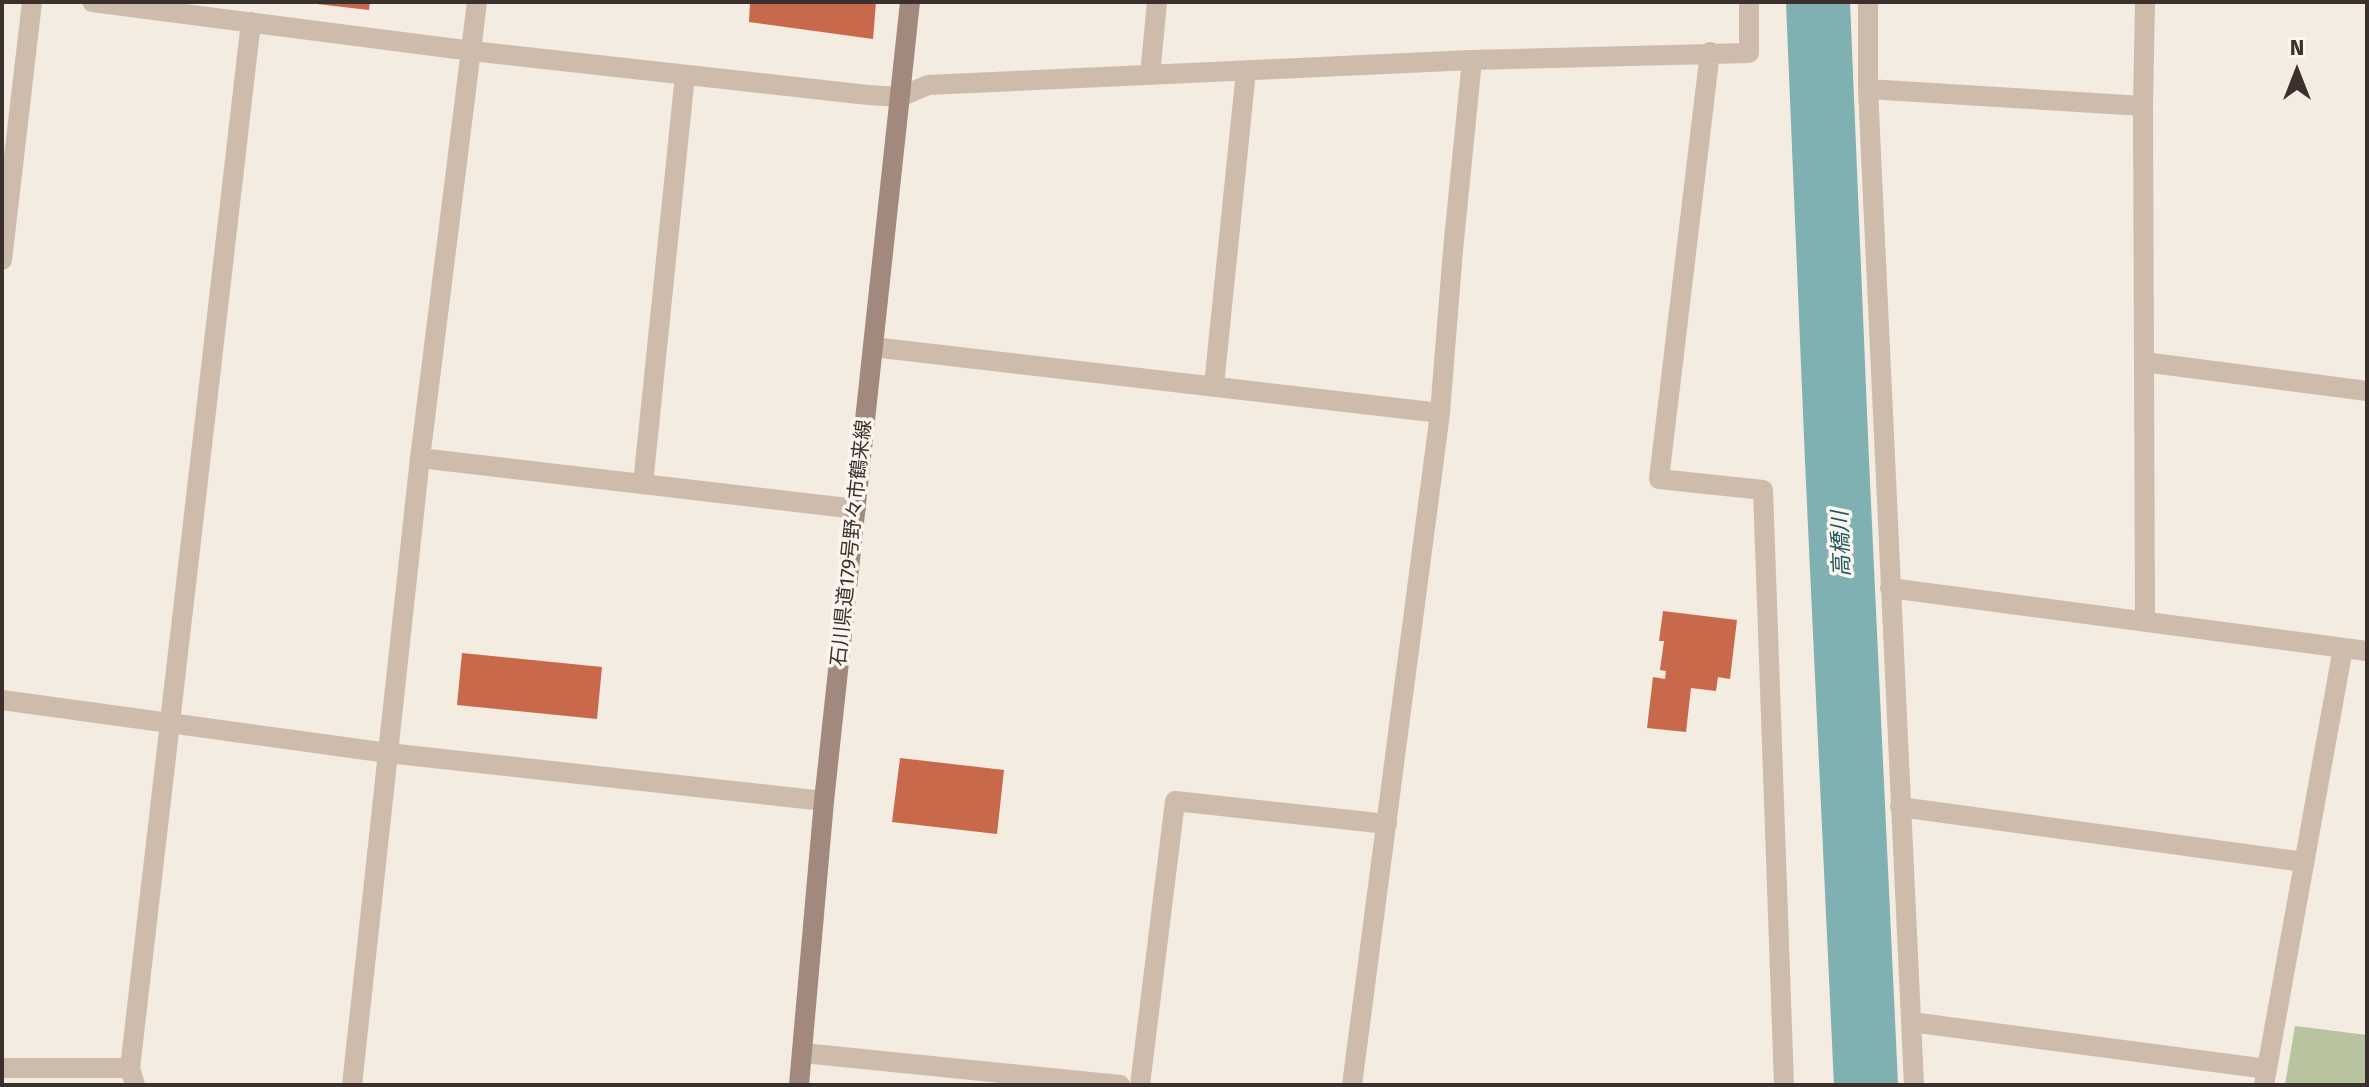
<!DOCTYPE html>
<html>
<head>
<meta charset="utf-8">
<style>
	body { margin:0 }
	#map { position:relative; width:2369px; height:1087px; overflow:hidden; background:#f4ebe1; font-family:"Fira Sans",sans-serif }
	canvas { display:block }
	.frame { position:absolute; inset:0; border:4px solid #3b302b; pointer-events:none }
	.north { position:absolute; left:2257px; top:32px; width:80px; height:80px; -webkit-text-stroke:6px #fbf5ee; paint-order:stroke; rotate:0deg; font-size:22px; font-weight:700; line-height:32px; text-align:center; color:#3b302b }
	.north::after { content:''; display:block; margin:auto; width:28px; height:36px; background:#3b302b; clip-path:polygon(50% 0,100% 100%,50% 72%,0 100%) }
</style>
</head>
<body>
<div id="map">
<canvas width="2369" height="1087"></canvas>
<div class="frame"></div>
<div class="north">N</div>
</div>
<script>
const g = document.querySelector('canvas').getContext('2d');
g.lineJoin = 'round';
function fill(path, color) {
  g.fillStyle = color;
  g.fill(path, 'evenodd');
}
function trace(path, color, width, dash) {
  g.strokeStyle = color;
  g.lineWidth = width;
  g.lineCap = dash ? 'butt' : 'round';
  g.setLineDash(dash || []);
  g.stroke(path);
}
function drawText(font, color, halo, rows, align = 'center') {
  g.font = font + ' "Fira Sans","Noto Sans JP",sans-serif';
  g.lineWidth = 7;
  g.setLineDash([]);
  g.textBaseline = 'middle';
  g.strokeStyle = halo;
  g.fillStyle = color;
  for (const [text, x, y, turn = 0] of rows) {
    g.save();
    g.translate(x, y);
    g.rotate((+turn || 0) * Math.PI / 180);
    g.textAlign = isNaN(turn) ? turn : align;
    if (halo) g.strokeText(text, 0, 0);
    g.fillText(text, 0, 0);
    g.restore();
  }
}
fill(new Path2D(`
	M2295 1026 2367 1035V1085H2285Z`), '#b8c4a0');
trace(new Path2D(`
	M1818 2 1837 461 1866 1085`), '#7fb0b2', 64);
fill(new Path2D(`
	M317 2H370L369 10 317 4Z
	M750 2H876L873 39 749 22Z
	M1663 611 1737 620 1730 679 1718 677 1716 691 1691 688 1686 732 1647 728 1653 677 1665 679 1666 671 1660 670 1664 641H1659Z
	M462 653 602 667 597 719 457 705Z
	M900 758 1004 770 997 834 892 822Z`), '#c8694b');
trace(new Path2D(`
	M92 2 472 51 868 95 900 97 928 85 1472 60 1749 53V2
	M1868 2V89L1914 1085
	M1710 52 1659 479 1763 490 1784 1085
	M1150 75 1157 2
	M1868 89 2143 106 2145 2
	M2143 106 2145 621
	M2 260 32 2
	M873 347 1440 413
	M2144 362 2367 391
	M1214 385 1246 71
	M420 458 856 509
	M643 484 685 75
	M1890 588 2367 651
	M2 700 388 753 824 801
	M1900 807 2304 862
	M1911 1022 2267 1069
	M803 1053 1120 1085
	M2 1068H130
	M135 1085 130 1068 251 22
	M352 1085 420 458 477 2
	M1140 1085 1175 801 1387 824
	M1352 1085 1440 413 1453 250 1472 60
	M2264 1085 2343 648`), '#cdbbac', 20);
trace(new Path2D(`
	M799 1085 824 801 910 2`), '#a18a7d', 20);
drawText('20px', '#3b302b', '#fbf5ee', [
	["石川県道179号野々市鶴来線",852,543,-84]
]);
drawText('italic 22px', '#1f5a5e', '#fbf5ee', [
	["高橋川",1842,544,-92]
]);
</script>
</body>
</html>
